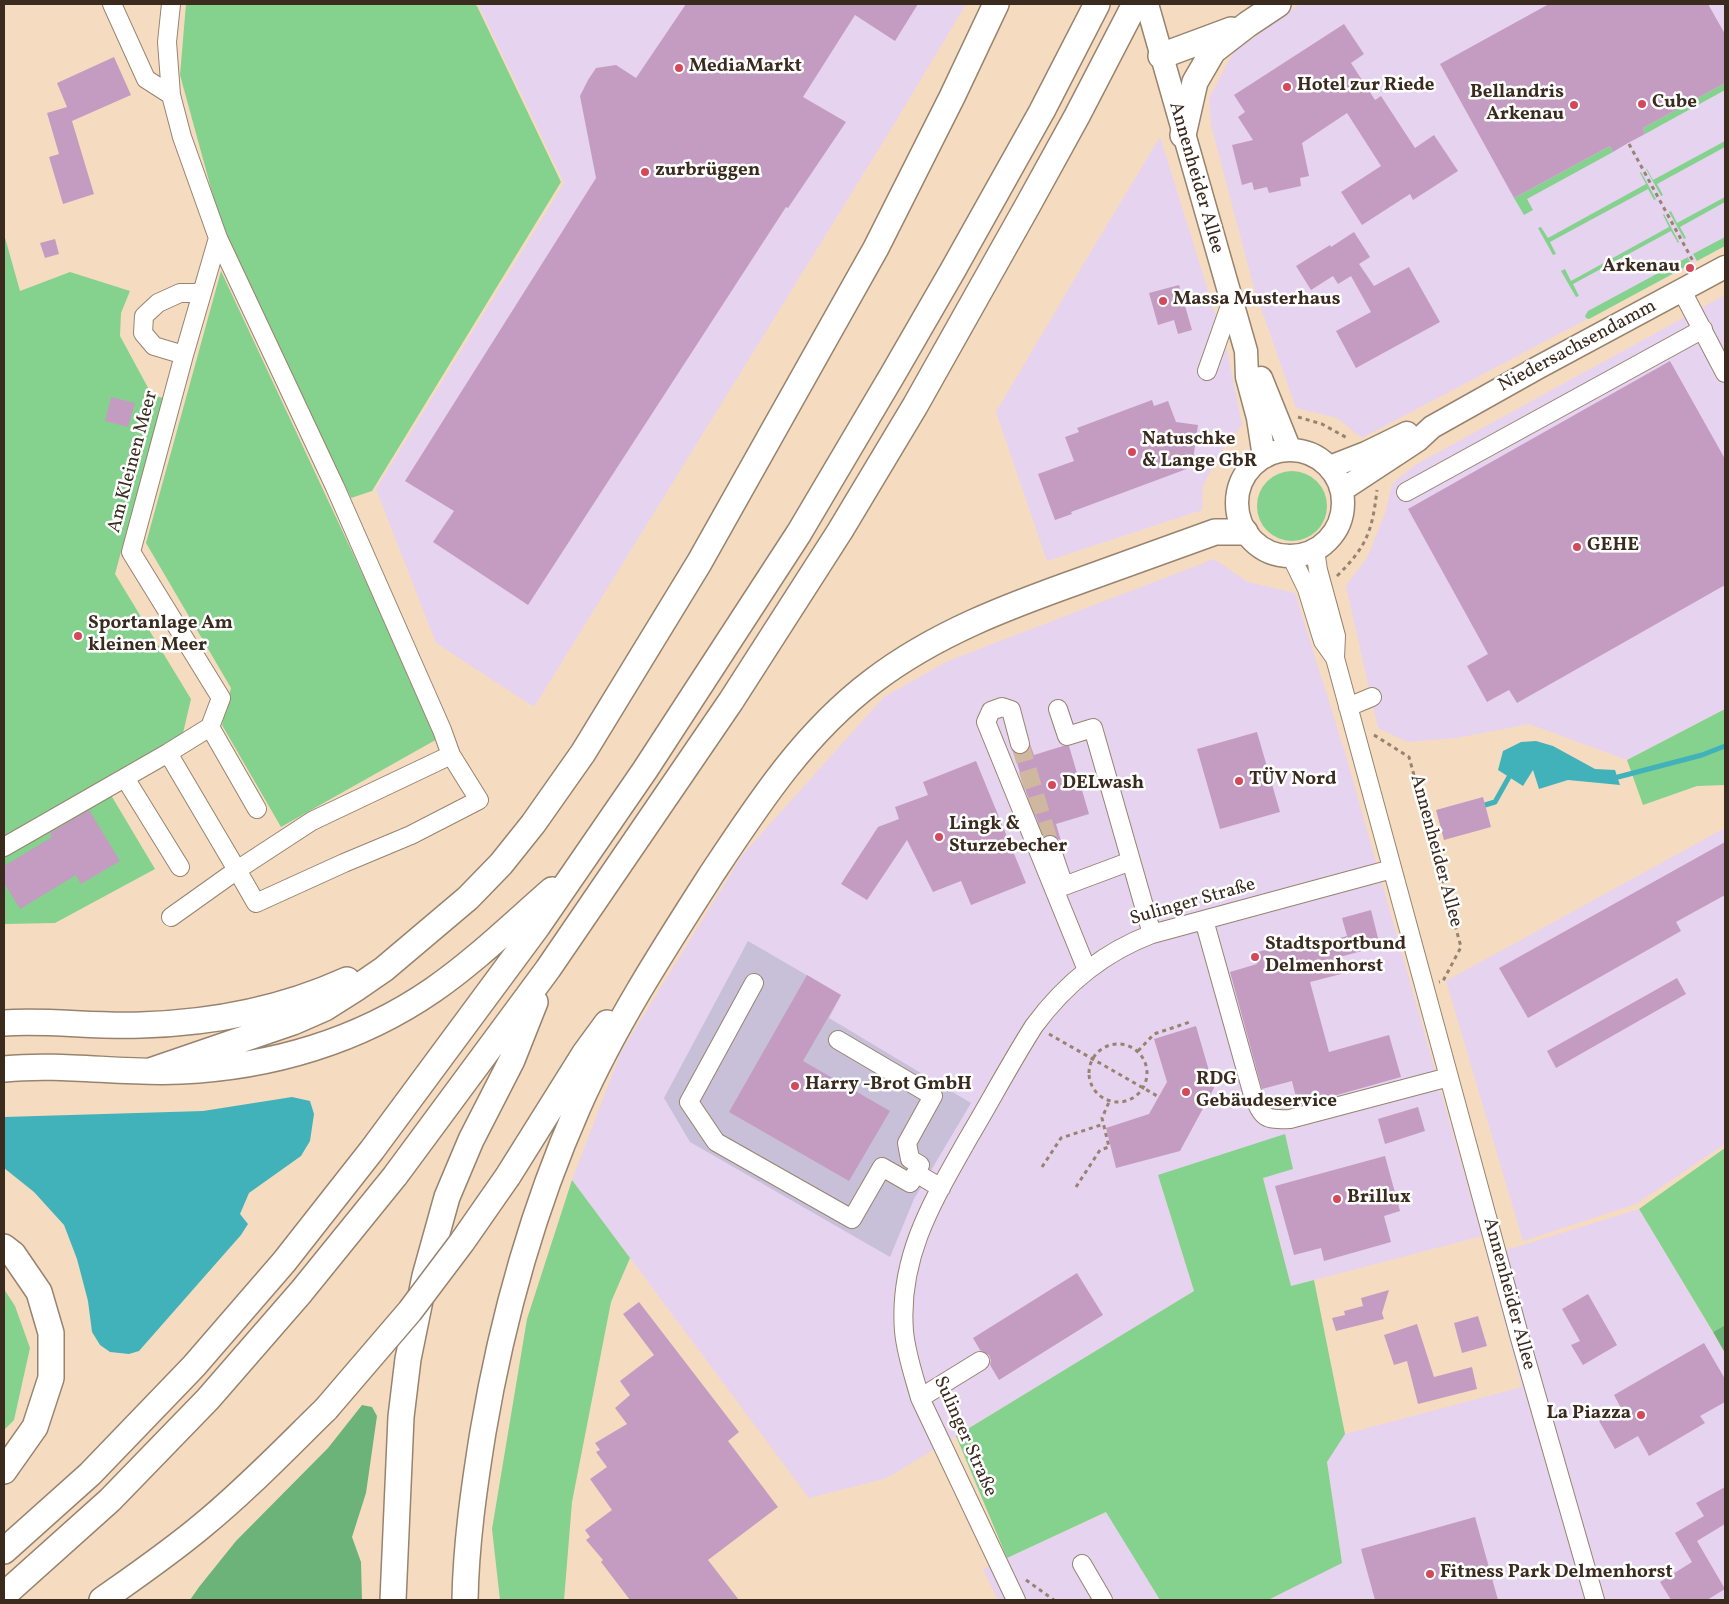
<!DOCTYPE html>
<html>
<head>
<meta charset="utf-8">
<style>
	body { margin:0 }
	#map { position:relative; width:1729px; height:1604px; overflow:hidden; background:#f5dcc0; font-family:Vollkorn,serif }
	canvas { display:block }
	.frame { position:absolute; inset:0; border:5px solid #3b2a1e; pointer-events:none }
</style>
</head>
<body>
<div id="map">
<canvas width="1729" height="1604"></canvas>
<div class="frame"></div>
</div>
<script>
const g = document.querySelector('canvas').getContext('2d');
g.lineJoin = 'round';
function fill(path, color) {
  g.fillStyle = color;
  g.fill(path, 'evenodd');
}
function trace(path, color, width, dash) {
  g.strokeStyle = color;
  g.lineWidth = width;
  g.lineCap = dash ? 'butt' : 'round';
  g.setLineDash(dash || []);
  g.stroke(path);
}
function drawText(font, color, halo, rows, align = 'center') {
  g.font = font + ' Vollkorn,serif';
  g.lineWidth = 5;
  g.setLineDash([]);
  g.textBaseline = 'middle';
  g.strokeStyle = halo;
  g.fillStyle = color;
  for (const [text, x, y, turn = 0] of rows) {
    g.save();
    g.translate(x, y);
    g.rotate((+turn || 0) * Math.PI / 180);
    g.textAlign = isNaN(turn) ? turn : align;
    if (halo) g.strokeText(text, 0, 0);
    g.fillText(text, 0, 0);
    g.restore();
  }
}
fill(new Path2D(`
	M478 4H966L888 134 534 707 436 643 376 489 564 183Z
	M1300 4H1725V246L1362 438 1337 418 1296 408 1254 288 1211 125 1209 98 1233 53Z
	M1160 137 1228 354 1242 425 1223 449 1203 485 1202 510 1047 561 996 412 1081 268Z
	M1725 295V709L1627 760 1529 724 1456 738 1408 742 1378 728 1346 586 1368 556 1386 511 1392 484 1415 465Z
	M1214 559 1248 582 1295 593 1346 756 1482 1236 1291 1286 1263 1177 1158 1175 1194 1291 887 1478 809 1498 572 1180 621 1052 743 854 884 697 948 661Z
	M1725 828V1144L1636 1204 1523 1241 1446 981Z
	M1639 1209 1725 1353V1600H1268L1342 1563 1327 1462 1345 1434 1522 1387 1487 1256Z
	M1107 1512 1160 1600H998L983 1569Z`), '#e6d3f0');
fill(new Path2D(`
	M748 941 841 995 829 1018 971 1103 914 1199 890 1257 690 1142 664 1098Z`), '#c8c0d8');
fill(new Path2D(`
	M186 4H474L477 6 561 182 372 491 351 498 226 243 180 75Z
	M1725 83V90L1645 134 1643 128Z
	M1725 141V147L1657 184 1663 195 1661 196 1646 169H1647L1653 180Z
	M1610 146 1613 152 1527 199 1533 210 1524 215 1514 198Z
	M1641 172 1656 199 1654 200 1648 189 1550 242 1556 254 1553 255 1538 228 1541 227 1548 238 1646 184 1640 173Z
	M1725 197V202L1680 227 1686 238 1684 239 1669 212 1671 211 1677 223Z
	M1664 214 1679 242 1678 243 1671 231 1573 284 1579 296 1576 297 1561 271 1565 269 1571 281 1669 227 1663 215Z
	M4 234 20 291 70 272 130 291 121 313 120 336 152 395 163 398 115 574 191 699 183 733 102 780 155 869 55 923 4 924Z
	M1725 237V246L1697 261 1693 254Z
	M1688 257 1691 264 1589 319 1586 318 1585 316 1588 311Z
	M221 271 439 738 281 827 222 725 231 688 146 543Z
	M1257 506a35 35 0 1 1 70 0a35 35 0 1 1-70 0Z
	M1725 709V785L1697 786 1643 805 1627 760Z
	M1285 1134 1293 1169 1263 1178 1291 1286 1314 1280 1345 1434 1327 1462 1342 1563 1268 1600H1160L1106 1512 1007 1558 956 1436 1194 1291 1158 1175Z
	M1725 1148V1325L1713 1332 1639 1209Z
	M572 1180 630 1258 611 1302 572 1502 564 1600H500L492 1529 527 1319Z
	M4 1289 15 1306 30 1348 14 1420 4 1430Z`), '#85d18e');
fill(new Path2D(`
	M1725 1325V1353L1713 1332Z
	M362 1405 372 1407 377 1416 366 1493 352 1537 361 1562 362 1600H190L199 1587 236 1541 328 1448Z`), '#6cb379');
fill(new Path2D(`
	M1536 741 1553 746 1595 769 1615 770 1620 785 1568 780 1539 789 1533 770 1523 786 1498 770 1503 751 1521 742Z
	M292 1097 310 1101 314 1114 310 1141 301 1156 249 1193 240 1214 248 1224 241 1235 139 1351 129 1354 110 1352 100 1345 92 1332 88 1301 77 1259 64 1225 34 1192 4 1168V1117L203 1111Z`), '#42b2ba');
trace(new Path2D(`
	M1618 777 1702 755 1725 746
	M1485 805 1495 802 1509 777`), '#42b2ba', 5);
fill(new Path2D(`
	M686 4H918L895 41 855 15 803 97 846 122 788 208 786 207 528 605 433 542 454 511 405 481 596 178 580 96 588 80 596 68 616 65 636 78Z
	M1549 4H1708L1725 34V83L1643 128 1645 134 1628 143 1613 152 1610 146 1514 198 1440 64Z
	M1344 24 1364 54 1351 63 1375 100 1381 96 1415 148 1434 135 1458 171 1413 200 1410 194 1362 225 1341 192 1381 166 1347 113 1302 143 1309 176 1300 178 1301 186 1269 193 1267 187 1254 190 1252 182 1242 185 1232 145 1253 140 1238 117 1245 112 1234 95Z
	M114 57 131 95 72 121 94 194 63 204 49 157 59 154 47 113 67 107 57 83Z
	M1354 232 1370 257 1359 264 1374 286 1409 267 1440 322 1356 368 1336 331 1371 312 1351 276 1338 284 1333 276 1311 290 1296 266 1330 245 1331 247Z
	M55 239 59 254 45 258 40 243Z
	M1179 285 1192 330 1178 334 1174 320 1158 325 1149 293Z
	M1670 361 1725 459V585L1517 703 1509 690 1487 702 1467 666 1488 654 1408 509Z
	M111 397 135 403 128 427 105 421Z
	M1152 400 1154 406 1168 401 1176 422 1198 425 1192 467 1071 512 1072 514 1055 520 1038 474 1074 461 1065 437 1079 432 1077 428Z
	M1257 732 1280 812 1220 829 1197 749Z
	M1030 744 1034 755 1063 746H1069L1089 814 1056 824 1061 841 1053 835 1044 837 1026 792 1014 753 1023 754 1028 751Z
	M976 761 1026 883 971 905 961 881 933 892 907 840 867 900 841 884 878 827 899 819 895 807 928 795 923 782Z
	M1483 797 1491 827 1444 840 1436 810Z
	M89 810 120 861 81 884 76 875 20 909 4 883V866L52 837 50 833Z
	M1725 842V895L1676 922 1681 931 1528 1018 1499 968Z
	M1371 910 1380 946 1340 957 1345 973 1310 982 1329 1052 1389 1035 1401 1077 1298 1106 1292 1081 1262 1089 1230 972 1257 964 1254 953 1298 941 1301 949 1347 936 1342 918Z
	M807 975 841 995 803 1061 890 1111 849 1181 729 1112Z
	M1677 978 1686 994 1556 1068 1547 1051Z
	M1196 1026 1214 1088 1180 1151 1116 1168 1106 1128 1149 1114 1167 1082 1154 1039Z
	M1418 1107 1425 1131 1385 1144 1378 1119Z
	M1385 1156 1400 1211 1384 1216 1391 1242 1324 1261 1321 1248 1294 1255 1275 1186Z
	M1077 1273 1103 1315 999 1380 990 1365 991 1360 989 1355 980 1350 973 1338Z
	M1389 1290 1382 1313 1384 1319 1336 1331 1332 1318 1345 1315 1344 1311 1363 1306 1361 1298Z
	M1588 1294 1617 1345 1583 1365 1571 1345 1580 1341 1562 1309Z
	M639 1302 739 1432 728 1441 778 1507 708 1560 739 1600H630L601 1562 603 1560 586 1540 590 1537 585 1530 612 1510 590 1479 607 1467 596 1452 600 1450 595 1443 627 1424 615 1408 630 1395 620 1381 654 1355 623 1314Z
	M1478 1316 1487 1346 1462 1353 1454 1323Z
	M1417 1324 1434 1377 1472 1367 1477 1389 1418 1404 1407 1361 1394 1365 1384 1335Z
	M1704 1343 1725 1379V1402L1700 1416 1705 1423 1649 1456 1638 1436 1615 1449 1599 1421 1621 1408 1614 1395Z
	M1725 1487V1524L1697 1541 1725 1589 1707 1600H1671L1660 1582 1692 1562 1675 1533 1704 1516 1696 1503Z
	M1475 1517 1498 1600H1375L1361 1549Z`), '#c49cc2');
trace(new Path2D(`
	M1020 744 1050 845`), '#d0b8a0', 18, [18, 9]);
const minor = new Path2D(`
	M112 4 146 79 171 95
	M1682 291 1725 373
	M184 355 154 346 143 333 144 316 158 303 180 293H201
	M1207 371 1231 303
	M1406 492 1703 329
	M1315 550 1318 570 1336 636 1335 658 1521 1342 1595 1600
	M1291 556 1307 589 1323 641 1335 658
	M1348 707 1372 697
	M1058 709 1067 736 1093 728 1152 934
	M210 727 257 809
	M1020 744 1011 710 1002 707 991 711 986 722 1087 970
	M168 753 237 870 312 821 451 755
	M125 778 180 867
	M1050 845 1064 886 1131 861
	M4 847 168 753 210 727 221 698 131 552 184 355 218 238 182 137 171 95 167 42 171 4
	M171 917 237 870 256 903 344 863 411 835 479 800 451 755 442 730 335 487 218 238
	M1204 920 1253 1095C1263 1118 1264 1120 1290 1119L1449 1077
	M754 983 689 1102 716 1142 852 1219 882 1167 910 1183 916 1173 941 1188
	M838 1040 933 1096 907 1143 910 1159 920 1165 916 1173
	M920 1398 980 1361
	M1082 1564 1103 1600
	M1016 1600 920 1398C914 1376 906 1354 904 1331 898 1256 934 1199 969 1137 991 1100 1011 1062 1034 1026 1065 984 1104 952 1152 934L1392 869`);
const major = new Path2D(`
	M1147 4 1246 351 1247 377 1258 418 1264 457
	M1261 378 1290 450
	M1237 503a53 53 0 1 1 106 0a53 53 0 1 1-106 0Z
	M1330 467 1366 453 1407 433
	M1342 490 1418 440 1432 427 1539 367 1725 267`);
const highway = new Path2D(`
	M1161 56 1231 30
	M1183 135 1195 82 1213 51 1248 24 1278 4
	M4 1023C49 1020 95 1027 141 1025 211 1023 283 1009 347 980
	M4 1069C63 1063 122 1074 181 1071 271 1067 359 1041 433 990 475 961 513 924 552 890
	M150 1071 293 1022 325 1008 355 989 384 969 468 898 501 864 533 824 583 753 699 563 876 248 952 97 996 4
	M508 1176 585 1053 607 1023
	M4 1247 13 1254 39 1292 51 1333V1378L35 1427 4 1471
	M4 1551 90 1474 194 1366 284 1262 372 1150 537 927 645 770 799 533 893 374 953 270 1042 111 1097 4
	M4 1595 110 1500 208 1399 301 1292 395 1176 548 969 731 701 840 531 915 406 1028 205 1077 116 1135 4
	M102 1600C136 1576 171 1552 203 1525 247 1489 286 1448 326 1409
	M393 1600 401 1417 408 1359 425 1276 447 1197 471 1140 512 1060 535 1002
	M465 1600C466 1544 474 1488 483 1432 502 1320 532 1211 578 1107 614 1026 663 950 711 875 758 804 804 733 873 681 936 633 1009 606 1082 580 1126 564 1171 548 1215 532H1245`);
trace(minor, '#98836f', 20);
trace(major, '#98836f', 25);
trace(highway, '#98836f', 28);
trace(new Path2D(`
	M1629 144 1694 263
	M1298 417 1322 424 1349 439
	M1337 576C1367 546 1372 532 1377 490
	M1374 735 1409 757 1461 947 1443 981 1439 982
	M1049 1034 1159 1097
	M1089 1073a29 29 0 1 1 58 0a29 29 0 1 1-58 0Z
	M1138 1051 1154 1034 1190 1022
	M1042 1167 1061 1138 1104 1124
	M1076 1187 1100 1150 1109 1147 1102 1118 1109 1102
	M1026 1580 1054 1600`), '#98836f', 3, [4, 4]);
trace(minor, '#fff', 18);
trace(major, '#fff', 22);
trace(highway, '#fff', 25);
const highwayBridge = new Path2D(`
	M326 1409 410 1311 462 1242 508 1176`);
trace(highwayBridge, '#98836f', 28, []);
trace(highwayBridge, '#fff', 25);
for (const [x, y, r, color] of [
	[679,68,5,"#d1495b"],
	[1287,87,5,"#d1495b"],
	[1642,104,5,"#d1495b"],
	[1574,105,5,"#d1495b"],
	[645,172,5,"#d1495b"],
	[1690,268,5,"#d1495b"],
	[1163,301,5,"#d1495b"],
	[1132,452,5,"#d1495b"],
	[1577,547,5,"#d1495b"],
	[78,636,5,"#d1495b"],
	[1239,781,5,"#d1495b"],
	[1052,785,5,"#d1495b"],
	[939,837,5,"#d1495b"],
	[1255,957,5,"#d1495b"],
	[795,1086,5,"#d1495b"],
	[1186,1092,5,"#d1495b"],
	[1337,1199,5,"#d1495b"],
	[1641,1415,5,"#d1495b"],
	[1430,1574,5,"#d1495b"]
]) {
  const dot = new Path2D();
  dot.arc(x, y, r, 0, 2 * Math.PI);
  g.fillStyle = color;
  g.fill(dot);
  trace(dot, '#fff', 2);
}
drawText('bold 19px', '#3b2a1e', '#fff', [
	["MediaMarkt",689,68],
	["Hotel zur Riede",1297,87],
	["Bellandris",1564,94,"right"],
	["Arkenau",1564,116,"right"],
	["Cube",1652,104],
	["zurbrüggen",655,172],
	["Arkenau",1680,268,"right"],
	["Massa Musterhaus",1173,301],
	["Natuschke",1142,441],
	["& Lange GbR",1142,463],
	["GEHE",1587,547],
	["Sportanlage Am",88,625],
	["kleinen Meer",88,647],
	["TÜV Nord",1249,781],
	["DELwash",1062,785],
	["Lingk &",949,826],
	["Sturzebecher",949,848],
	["Stadtsportbund",1265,946],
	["Delmenhorst",1265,968],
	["RDG",1196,1081],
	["Gebäudeservice",1196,1103],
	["Harry -Brot GmbH",805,1086],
	["Brillux",1347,1199],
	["La Piazza",1631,1415,"right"],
	["Fitness Park Delmenhorst",1440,1574]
], 'left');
drawText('19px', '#3b2a1e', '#fff', [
	["Annenheider Allee",1195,178,74],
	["Niedersachsendamm",1578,347,-28],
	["Am Kleinen Meer",134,462,-75],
	["Annenheider Allee",1435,851,75],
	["Sulinger Straße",1193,903,-16],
	["Annenheider Allee",1508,1294,75],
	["Sulinger Straße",964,1437,66]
]);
</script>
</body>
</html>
